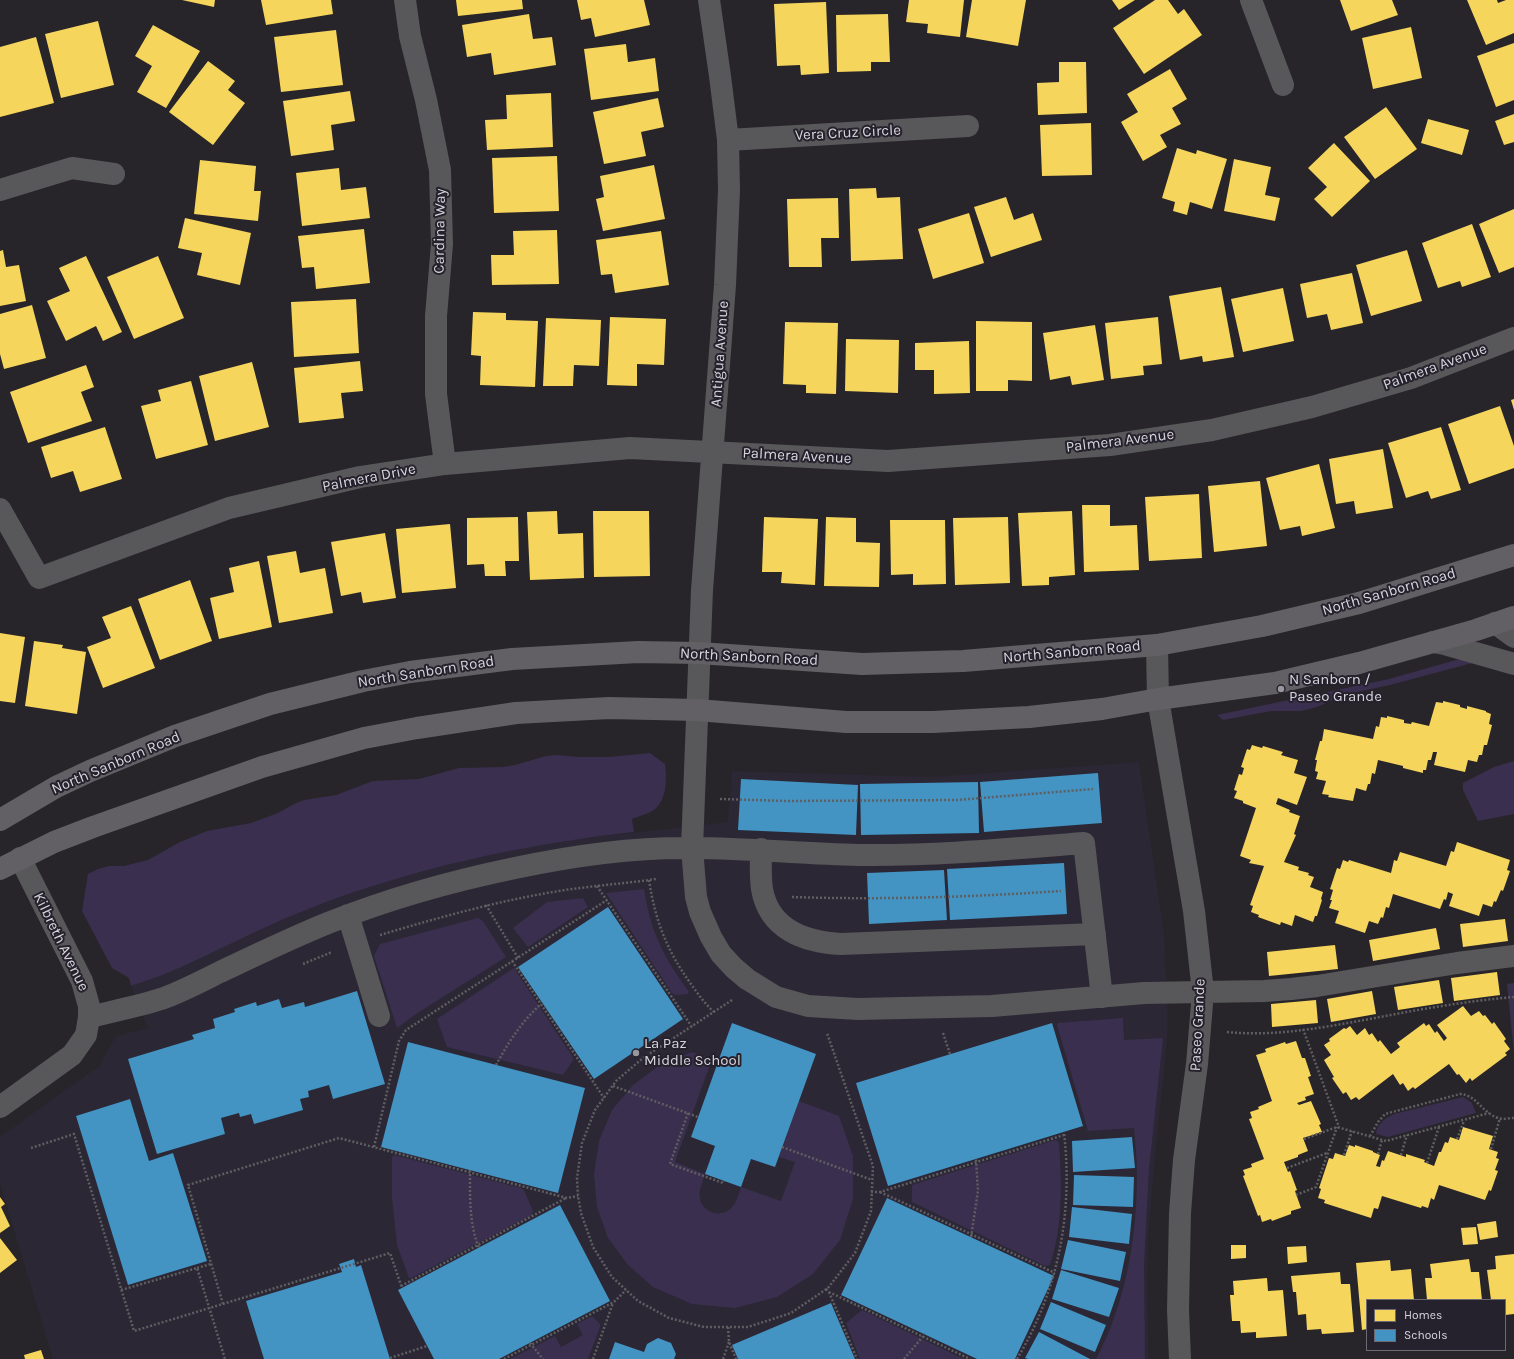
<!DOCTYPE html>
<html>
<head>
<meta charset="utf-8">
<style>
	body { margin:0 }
	#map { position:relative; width:1514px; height:1359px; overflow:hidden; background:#27252a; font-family:Karla,sans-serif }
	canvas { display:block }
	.legend { position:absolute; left:1366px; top:1299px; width:140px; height:52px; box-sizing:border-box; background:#26222d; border:1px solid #6d6a73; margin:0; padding:5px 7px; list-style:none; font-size:12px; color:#d7d5dc }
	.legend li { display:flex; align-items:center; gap:8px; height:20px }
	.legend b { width:20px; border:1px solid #6d6a73 }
</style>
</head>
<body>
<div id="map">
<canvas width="1514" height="1359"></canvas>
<ul class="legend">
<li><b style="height:11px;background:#f6d55c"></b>Homes</li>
<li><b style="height:11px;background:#4393c3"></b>Schools</li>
</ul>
</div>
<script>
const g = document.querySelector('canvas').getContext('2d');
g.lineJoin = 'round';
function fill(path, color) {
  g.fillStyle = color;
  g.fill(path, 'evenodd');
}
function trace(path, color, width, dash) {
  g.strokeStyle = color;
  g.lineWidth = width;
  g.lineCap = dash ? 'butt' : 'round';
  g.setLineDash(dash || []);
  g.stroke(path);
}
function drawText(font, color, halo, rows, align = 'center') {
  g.font = font + ' Karla,sans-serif';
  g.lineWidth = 4;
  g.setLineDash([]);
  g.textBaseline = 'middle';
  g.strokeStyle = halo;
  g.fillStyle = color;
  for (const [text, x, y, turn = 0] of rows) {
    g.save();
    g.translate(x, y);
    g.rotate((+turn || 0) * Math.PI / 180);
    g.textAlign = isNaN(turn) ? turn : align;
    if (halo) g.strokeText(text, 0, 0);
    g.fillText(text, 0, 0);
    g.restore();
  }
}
fill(new Path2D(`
	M1139 762 1164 935 1167 993V1038L1164 1074 1157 1134 1148 1240 1147 1292 1149 1359H53L0 1184V1137L99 1066 116 1036 148 1028 131 986 179 968 272 923 307 909 392 879 482 856 528 847 578 839 728 822 732 771 932 777Z`), '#2b2735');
fill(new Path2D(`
	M1466 659 1476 662 1390 685 1343 695 1317 707 1301 711H1271L1223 720 1217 715 1389 679 1456 660Z
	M650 753 665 764C667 777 667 799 655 809 649 814 639 816 632 819L634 832C520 845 412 868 306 910 262 927 222 949 179 968 164 975 147 980 131 986L129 978 112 968 82 911 88 874 98 869 109 866H124L148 860 180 842 207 831 251 823 278 813 296 803 304 800 336 795 373 781 419 779 459 768 503 767 515 765 546 756 557 755 578 757H609Z
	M1514 761V814L1478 821 1463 790V783L1494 767Z
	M644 889C651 933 663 956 689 992L688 994 675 995 672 993 606 893Z
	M583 898 588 907 528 947 513 928 547 902Z
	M478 918 483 921 506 957 416 1014 397 1028 374 956 380 944Z
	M514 968 574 1059 563 1075 447 1047 437 1019Z
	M1514 983V1053L1507 984Z
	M1123 1018 1124 1040 1163 1038 1149 1169 1144 1265 1145 1359H1096C1126 1303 1137 1237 1137 1173 1137 1158 1135 1143 1134 1128L1088 1131 1057 1025 1058 1023Z
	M692 1052 712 1059 675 1162 705 1174C703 1181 698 1191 700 1199 703 1213 722 1219 732 1207 737 1202 739 1193 741 1187L781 1201 795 1162 779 1157 799 1101 839 1116 853 1156V1199L840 1240 813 1274 777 1297 735 1308 692 1304 653 1287 628 1265 608 1238 597 1207 594 1174 599 1141 612 1110 633 1085 660 1065Z
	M1463 1097 1472 1103 1476 1113 1388 1137 1376 1134C1376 1125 1385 1118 1394 1114Z
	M1055 1140 1059 1142C1062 1182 1063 1226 1050 1265L1045 1266 912 1202V1185Z
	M394 1155 521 1188 524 1190 533 1211 532 1215 411 1278H409L397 1245 392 1197V1157Z
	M862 1310 964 1359H860L846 1323Z
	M591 1317H593L600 1324V1327L588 1359H510L555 1336 561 1347 583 1335 577 1324Z`), '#3a2f4e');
fill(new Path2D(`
	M182 0H215L214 7Z
	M261 0H331L333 14 266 25Z
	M456 0H522L523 9 458 16Z
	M577 0H644L650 25 595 37 591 18 581 20Z
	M909 0H964L960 37 927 33 928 24 906 22Z
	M972 0H1026L1018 46 966 37Z
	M1112 0H1135L1119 10Z
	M1155 0H1168L1178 14 1184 9 1202 35 1144 74 1113 28Z
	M1340 0H1392L1398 15 1351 31Z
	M1467 0H1497L1498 3 1506 0H1514V33L1486 45Z
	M826 2 829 73 801 75 800 65 777 66 774 4Z
	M529 14 533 39 552 37 556 65 494 75 491 53 467 57 462 25Z
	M888 14 890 62H871V71L837 72 836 15Z
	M98 21 114 85 61 98 45 34Z
	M153 25 200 51 166 108 137 92 152 66 135 56Z
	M1411 27 1422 78 1373 89 1362 38Z
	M336 30 343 85 281 92 274 37Z
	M36 37 54 103 0 117V47Z
	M1514 43V100L1496 107 1477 56Z
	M626 44 628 62 655 58 659 91 591 100 584 49Z
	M208 61 235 81 228 90 245 103 213 145 169 112Z
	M1059 62H1086L1087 113 1038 115 1037 83 1059 82Z
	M1170 69 1187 99 1172 108 1181 124 1160 135 1167 147 1143 161 1121 122 1138 112 1127 94Z
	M350 91 355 121 331 125 334 150 291 156 283 101Z
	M551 93 553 147 487 150 485 120 507 119 506 95Z
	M658 98 664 127 641 132 646 156 604 164 593 112Z
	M1386 107 1417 149 1375 179 1344 137Z
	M1514 114V142L1504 145 1495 121Z
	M1428 119 1469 130 1462 155 1421 143Z
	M1091 123 1092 175 1042 176 1040 125Z
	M1334 143 1370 181 1332 217 1314 199 1327 187 1308 168Z
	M1177 148 1196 154 1197 150 1227 159 1212 209 1190 202 1187 215 1173 211 1175 202 1162 198Z
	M557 156 559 211 494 213 492 158Z
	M1234 159 1271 167 1265 195 1280 198 1275 221 1224 211Z
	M200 160 256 166 254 191H261L258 221 194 214Z
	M654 165 665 219 603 231 596 199 604 197 600 176Z
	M339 168 341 190 366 187 370 218 302 226 296 173Z
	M876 188 877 198 900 197 903 259 851 261 849 189Z
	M1006 197 1014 220 1033 213 1042 240 991 257 974 207Z
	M838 198 839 238H821L822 267H789L787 199Z
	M1514 209V267L1499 273 1479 224Z
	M969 213 984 263 933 279 918 229Z
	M185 218 251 233 240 285 197 275 202 253 178 248Z
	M1472 224 1491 277 1462 287 1460 281 1438 288 1422 243Z
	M364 229 370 283 316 289 314 267 302 268 298 236Z
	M557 230 559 284 492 285 491 255H514L513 231Z
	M661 231 669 285 615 293 612 274 601 275 596 240Z
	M3 250 6 267 19 265 26 301 0 306V251Z
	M1407 250 1422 301 1371 316 1356 265Z
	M86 256 122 332 103 341 96 326 66 341 47 301 70 291 59 268Z
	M158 256 184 318 134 339 107 277Z
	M1352 273 1363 323 1331 330 1327 314 1307 318 1300 284Z
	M1221 287 1234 357 1203 362 1202 356 1180 360 1169 296Z
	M1283 288 1294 341 1243 352 1231 299Z
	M356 299 359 353 294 357 291 302Z
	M32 305 46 358 4 369 0 354V314Z
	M473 312 506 313V320L538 321 535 387 480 385 481 356 471 355Z
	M610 317 666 319 664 365 637 364V386L607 385Z
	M1158 317 1162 364 1143 366 1144 375 1111 379 1105 323Z
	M546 318 601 320 599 366 574 365 573 386H543Z
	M976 321 1032 322V381L1008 380V391H976Z
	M785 322 838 323 836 394 806 393V385L783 384Z
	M1095 325 1104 380 1072 385 1070 376 1050 380 1043 333Z
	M846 339 899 340 898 393 845 391Z
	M969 341 970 393 934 394V370H915V343Z
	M360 361 363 391 341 393 344 418 299 423 294 368Z
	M252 362 269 427 215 441 199 376Z
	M86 365 94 387 81 392 92 421 28 443 10 392Z
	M191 381 208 445 156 459 141 406 161 401 158 390Z
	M1514 399V410L1511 400Z
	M1500 406 1514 446V468L1469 484 1448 424Z
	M105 427 122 479 80 492 73 471 51 478 41 447Z
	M1441 427 1461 490 1431 499 1428 491 1406 498 1388 443Z
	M1383 449 1393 508 1356 514 1354 501 1336 504 1329 459Z
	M1319 464 1335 528 1302 536 1300 526 1280 530 1266 478Z
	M1260 481 1267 546 1214 552 1208 486Z
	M1199 494 1202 558 1149 561 1145 497Z
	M1082 505H1110V526L1137 525 1139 570 1084 572Z
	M557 511 558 534 583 533 584 578 530 580 527 512Z
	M593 511H649L650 576 594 577Z
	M1072 511 1075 575 1049 577V585L1022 586 1018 513Z
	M518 517 519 561H505L506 576H485L484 564 467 565V518Z
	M764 517 818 519 815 585 781 583 782 572H762Z
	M826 517 856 518V542L880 543 879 587 824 586Z
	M1008 517 1010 583 955 585 953 518Z
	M890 520H945L946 584 913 585V574L891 575Z
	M450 524 456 588 402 593 396 529Z
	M385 533 396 598 363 603 361 592 341 596 331 542Z
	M296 551 300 573 325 568 333 613 279 623 267 556Z
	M259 561 272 627 219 639 210 598 234 592 229 568Z
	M190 580 212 641 160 660 138 599Z
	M131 606 155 668 103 688 87 647 111 638 102 617Z
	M0 633 25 637 15 703 0 701Z
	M34 641 63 645 62 648 86 652 77 714 25 706Z
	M1443 701 1460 705V707L1467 709V706L1486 711V712L1491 714 1489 724 1492 725 1487 745H1484L1482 755H1479L1477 762 1468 760 1465 772 1434 765 1437 752H1433L1431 760H1428L1426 770H1423V773L1403 768V766L1378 760 1375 774 1372 773 1370 784H1368L1366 791 1356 788 1353 801 1328 797 1329 795 1322 794 1326 781 1316 779 1318 772 1315 771 1317 760H1315L1320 741H1322L1324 729 1373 739 1376 726 1379 727 1381 717 1387 718V716L1404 720V723L1411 724 1412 722 1429 726 1436 702 1443 703Z
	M1252 745 1262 748 1263 746 1283 752 1281 755 1298 760 1294 773 1307 777 1297 805 1278 798 1276 804 1290 810 1289 812 1300 816 1294 834 1296 835 1284 862 1299 867 1298 870 1309 873 1308 875 1314 877 1310 887 1323 892 1321 899 1322 900 1317 916H1315L1313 922 1295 915 1292 926 1281 922 1280 925 1258 917 1259 915 1251 912 1253 906 1250 905 1264 866 1249 863 1251 860 1240 856 1256 808 1243 803V801L1234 798 1237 791 1234 790 1239 774 1242 775 1244 768 1241 767 1247 749 1250 750Z
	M1457 842 1510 860 1507 870 1510 871 1503 891 1501 890 1496 902 1494 901 1492 907 1483 904 1479 916 1449 906 1453 894 1448 892 1446 900 1444 899 1440 909 1393 894 1389 908 1386 907 1383 918 1381 917 1378 924 1369 921 1365 933 1335 923 1339 911 1329 908 1332 900H1330L1333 890 1330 889 1337 868 1340 869 1343 860 1348 862 1349 860 1391 873 1394 860 1397 861 1400 852 1446 866 1451 851 1454 852Z
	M1505 919 1508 941 1463 947 1460 924Z
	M1436 928 1440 949 1373 961 1369 940Z
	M1335 945 1338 969 1269 976 1267 952Z
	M1497 972 1500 995 1454 1001 1451 978Z
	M1439 980 1443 1003 1398 1010 1394 987Z
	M1372 991 1376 1014 1331 1022 1327 999Z
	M1316 1000 1318 1023 1272 1027 1271 1004Z
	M1463 1006 1471 1016 1479 1011 1483 1016 1485 1015 1492 1024 1494 1022 1506 1039 1504 1041 1510 1049 1505 1053 1507 1055 1472 1081 1470 1078 1466 1083 1459 1074 1457 1075 1449 1064 1415 1089 1413 1087 1408 1091 1403 1083 1400 1085 1393 1074 1359 1100 1356 1097 1351 1100 1346 1092 1343 1094 1332 1078 1334 1077 1324 1060 1331 1055 1324 1045 1330 1041 1329 1039 1344 1028 1346 1029 1350 1026 1357 1035 1365 1028 1369 1035 1372 1033 1378 1042 1380 1040 1391 1054 1400 1047 1397 1043 1424 1023 1426 1026 1429 1024 1435 1033 1437 1031 1444 1041 1447 1038 1437 1025Z
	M1296 1041 1302 1058H1305L1311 1076 1308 1077 1314 1094 1305 1097 1306 1100 1297 1103 1299 1105 1311 1101 1321 1124 1319 1125 1322 1132 1303 1138 1308 1151 1298 1155V1157L1284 1162 1288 1172 1290 1171 1297 1190 1295 1191 1301 1208 1291 1211V1214L1272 1221 1271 1219 1262 1222 1260 1215 1258 1216 1243 1176 1245 1175 1243 1170 1252 1167 1251 1164 1264 1159 1249 1119 1252 1118 1250 1112 1259 1109 1258 1107 1272 1101 1256 1055 1266 1052 1265 1049 1285 1042 1286 1044Z
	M1463 1127 1493 1136 1489 1149 1498 1152 1496 1158 1499 1159 1495 1170 1498 1171 1491 1191 1489 1190 1485 1200 1439 1185 1434 1200 1431 1198 1428 1208 1422 1206 1421 1208 1382 1196 1378 1209 1374 1208 1371 1218 1324 1203 1325 1200 1318 1198 1321 1189 1319 1188 1329 1158 1333 1159 1335 1153 1345 1156 1349 1145 1355 1147V1145L1373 1151V1152L1380 1155 1376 1166 1380 1167 1382 1160 1384 1161 1388 1151 1406 1157V1154L1425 1160 1424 1162 1434 1166 1439 1152H1441L1445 1142 1448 1143 1450 1137 1459 1140Z
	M0 1197 5 1204 1 1207 10 1226 0 1233Z
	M1496 1221 1498 1237 1480 1240 1477 1224Z
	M1476 1227 1478 1244 1463 1245 1461 1228Z
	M0 1238 17 1260 0 1273Z
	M1231 1245H1246V1258L1231 1259Z
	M1306 1246 1307 1262 1288 1264 1287 1247Z
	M1514 1254V1314L1505 1315V1300H1491L1487 1270 1496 1269 1495 1256Z
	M1469 1259 1471 1272H1479L1482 1300H1427L1425 1278H1432L1430 1264Z
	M1390 1260 1391 1271 1411 1269 1414 1300H1367V1329L1362 1330 1356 1263Z
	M1340 1272 1341 1284H1350L1354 1332 1322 1334 1321 1329 1307 1330 1306 1314 1298 1315 1296 1292H1293L1291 1276Z
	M1267 1278 1268 1291 1283 1290 1287 1336 1256 1338V1332L1241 1333 1240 1321H1232L1230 1295H1234L1233 1281Z
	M41 1350 44 1359H25L24 1355Z`), '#f6d55c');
fill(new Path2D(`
	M1098 773 1102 823 984 832 980 782Z
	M741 779 858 785 856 835 738 830Z
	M978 782 979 833 861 835 860 784Z
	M1064 863 1067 914 950 920 947 869Z
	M944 870 947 920 869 924 867 873Z
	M608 907 683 1019 594 1079 518 967Z
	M357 991 385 1084 333 1099 329 1085 308 1091 309 1097 300 1099 303 1110 254 1124 251 1114 240 1117 239 1113 221 1118 225 1134 157 1154 128 1059 194 1039 192 1035 215 1028 213 1019 235 1012 234 1009 256 1002 257 1006 279 999 282 1008 304 1002 305 1007Z
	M732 1023 816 1054 775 1167 751 1159 741 1187 705 1174 715 1146 691 1137Z
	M1052 1023 1083 1126 888 1186 856 1083Z
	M408 1042 585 1088 558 1193 381 1147Z
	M130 1099 149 1161 173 1153 207 1261 128 1285 76 1116Z
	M1132 1137 1135 1168 1073 1172 1072 1141Z
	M1074 1175 1134 1177 1133 1207 1073 1205Z
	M887 1198 1054 1276 1015 1359H977L841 1295Z
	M560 1205 610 1301 499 1359H434L398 1290Z
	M1072 1207 1132 1214 1129 1244 1069 1237Z
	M1068 1240 1126 1252 1120 1281 1061 1269Z
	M354 1259 356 1267 361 1265 390 1359H264L246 1301 342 1272 339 1264Z
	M1061 1270 1119 1288 1109 1317 1052 1299Z
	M1051 1302 1106 1325 1095 1352 1040 1329Z
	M831 1303 855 1359H738L732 1345Z
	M1039 1332 1090 1359H1028L1025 1358Z
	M658 1338 671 1343 676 1354 674 1359H609L615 1342 644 1352 647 1344Z`), '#4393c3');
trace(new Path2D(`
	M720 799 788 801 957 800 1093 789
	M649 880C655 920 667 951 691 984 698 994 705 1004 714 1012
	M597 886 692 1027
	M792 897C882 900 972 897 1061 891
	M486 905 518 958
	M380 935C437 918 494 902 553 892 587 886 622 884 656 879
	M512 961 604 1098
	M303 964 332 952
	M732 1000 643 1058 616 1081 595 1110 582 1143 577 1178 578 1196 581 1213 593 1247 612 1277 638 1301 669 1318 704 1327H748L791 1313 828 1288 855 1253 871 1211 873 1166 827 1033
	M1303 1029 1339 1127
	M1227 1032C1276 1037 1326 1027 1375 1018 1421 1009 1467 1001 1514 997
	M943 1033 950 1054
	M496 1065C508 1043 522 1021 541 1004
	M613 1086 698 1117
	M688 1113 670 1164 723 1183 724 1181
	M1370 1136 1378 1122 1385 1114 1460 1094C1477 1095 1482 1113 1498 1118 1503 1120 1509 1118 1514 1118
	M1304 1139 1337 1127 1386 1141 1489 1113
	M1457 1139 1464 1121
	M374 1147 399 1041 406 1030 607 900
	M782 1147 872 1180
	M31 1148 74 1134 134 1331 390 1253 402 1288
	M1491 1149 1500 1118
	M1378 1154 1382 1140
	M1344 1155 1352 1131
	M1401 1155 1407 1135
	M1427 1163 1439 1127
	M1287 1168 1327 1153
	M470 1170C470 1196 469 1224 479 1248
	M871 1192H880L1064 1135
	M880 1192 1055 1273
	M1296 1195 1316 1187 1337 1127
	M971 1237 978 1191 976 1159
	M197 1268 211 1264
	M401 1286 566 1198
	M826 1289 829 1292 970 1359
	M121 1290 197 1268 225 1359
	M829 1292 857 1359
	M223 1304 188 1185 339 1138 567 1198 578 1196
	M728 1327 729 1342 736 1359
	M530 1343 543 1359
	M390 1358 427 1346
	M504 1359 614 1302 626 1290
	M593 1359 613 1303
	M723 1359 729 1342
	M904 1359 925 1334
	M1017 1359C1059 1289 1073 1213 1064 1132`), '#5f5e61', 2.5, [2, 2]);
trace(new Path2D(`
	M405 0 410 36 426 100 440 170 442 244 436 316V394L445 464
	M709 0 720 76 728 140 729 190 725 285 702 590 692 848 696 897 700 912 711 937 721 954 734 968 747 979 776 997 808 1006 858 1009 992 1006 1144 993 1264 991 1291 989 1317 986 1457 963 1514 956
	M1251 0 1283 85
	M728 140 968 126
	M0 190 72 168 114 174
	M0 509 39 578 229 508 360 477 445 464 630 448 888 461 1110 445 1212 430 1312 407 1411 378 1514 338
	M1495 623 1514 637
	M1433 642 1444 644 1514 664
	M1157 645 1158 699 1194 911 1203 992 1197 1064 1184 1160 1180 1213 1178 1310 1180 1359
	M761 849C761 863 760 876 762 889 769 930 805 942 841 944L1095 934
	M348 915 379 1016
	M89 1017C114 1011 140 1006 164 998 183 991 202 981 220 972 256 955 291 938 328 923 388 899 452 881 515 868 571 856 636 847 694 848 749 848 803 854 858 855 934 856 1009 849 1084 843L1102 997
	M0 1107 72 1055 86 1035 89 1017V1006L82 981 20 858`), '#585759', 22);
trace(new Path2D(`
	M0 820 56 787 90 771 175 736 270 704 363 681 410 672 512 659 638 652 699 653 862 664 963 661 1157 645 1262 626 1359 603 1514 555
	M0 869 54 842 93 827 262 767 364 738 417 728 516 713 609 708 697 710 846 722H933L1029 717 1102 709 1158 699 1275 683 1359 663 1476 630 1514 617`), '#626064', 22);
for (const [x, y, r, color] of [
	[1281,689,4,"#99979e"],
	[636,1053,4,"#99979e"]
]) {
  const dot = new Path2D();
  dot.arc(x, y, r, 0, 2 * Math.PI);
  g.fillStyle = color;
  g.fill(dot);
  trace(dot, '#26222d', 1.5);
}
drawText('15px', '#d7d5dc', '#26222d', [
	["Vera Cruz Circle",848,133,-3],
	["Cardina Way",440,231,-89],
	["Antigua Avenue",720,354,-86],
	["Palmera Avenue",1435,367,-20],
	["Palmera Avenue",1120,441,-7],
	["Palmera Avenue",797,456,3],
	["Palmera Drive",369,478,-11],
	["North Sanborn Road",1389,592,-16],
	["North Sanborn Road",1072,652,-5],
	["North Sanborn Road",749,657,3],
	["North Sanborn Road",426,672,-9],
	["North Sanborn Road",116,763,-23],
	["Kilbreth Avenue",61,942,64],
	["Paseo Grande",1198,1025,-87]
]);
drawText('15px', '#d7d5dc', '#26222d', [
	["N Sanborn /",1289,680],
	["Paseo Grande",1289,697],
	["La Paz",644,1044],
	["Middle School",644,1061]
], 'left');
</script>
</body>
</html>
